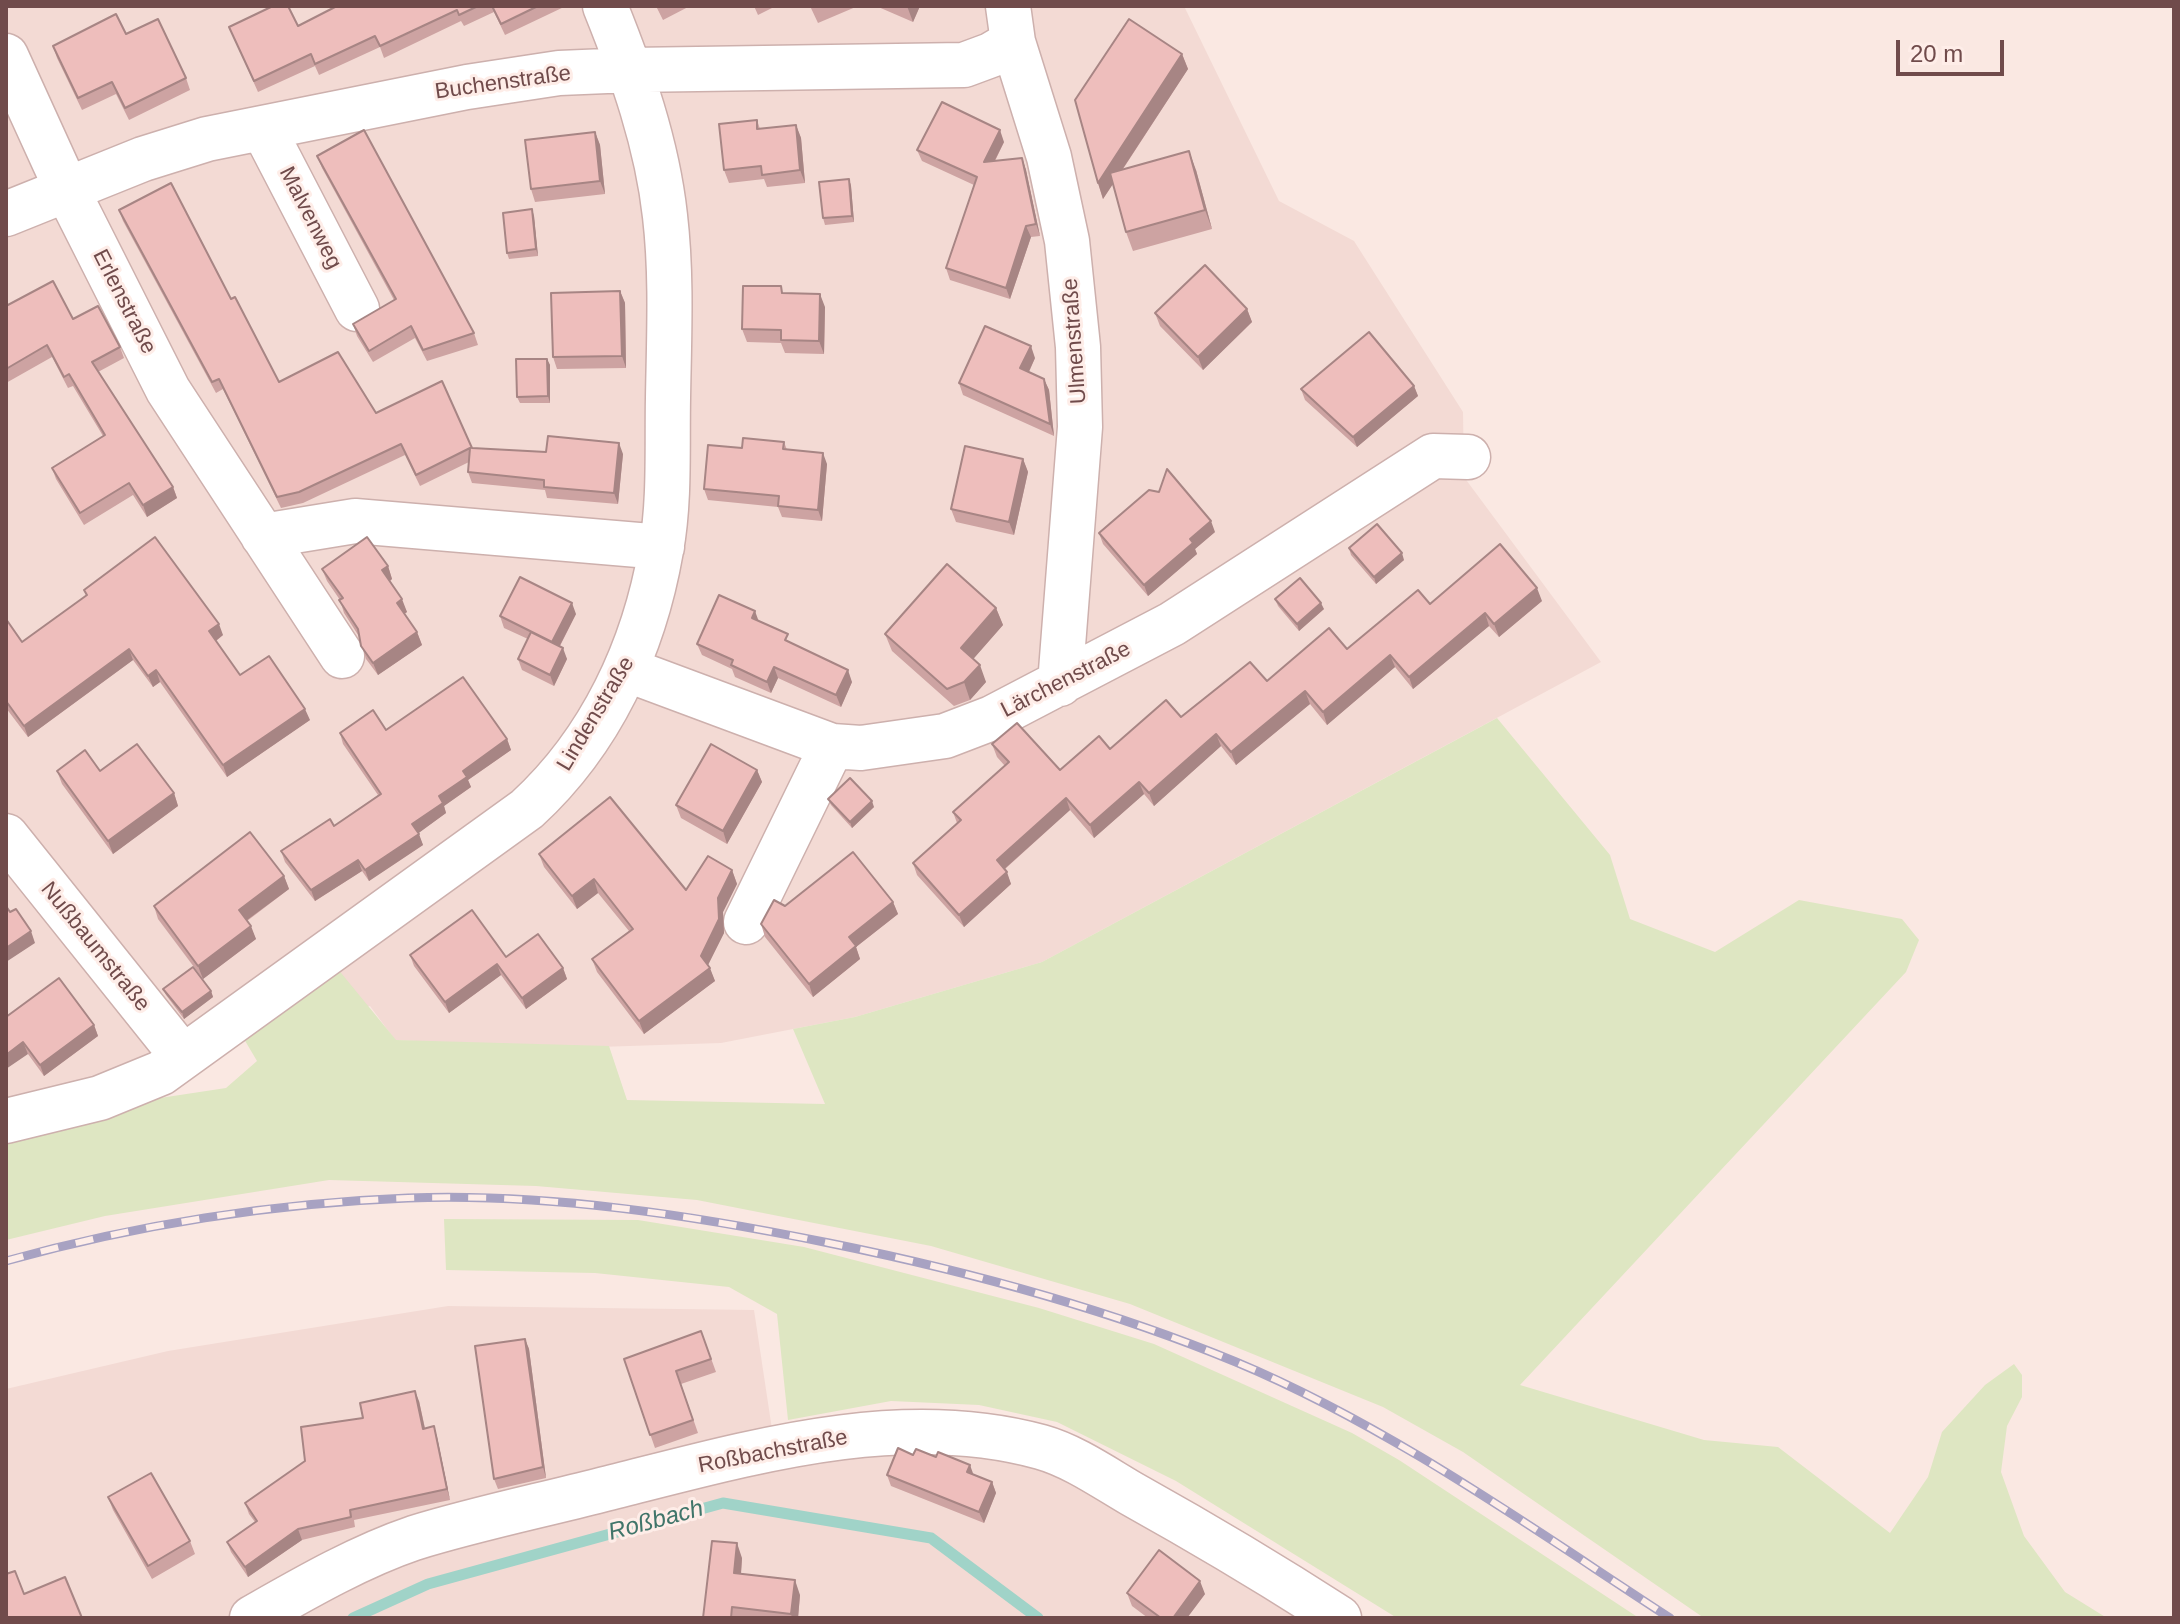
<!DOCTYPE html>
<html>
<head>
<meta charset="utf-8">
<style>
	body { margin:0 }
	#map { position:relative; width:2180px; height:1624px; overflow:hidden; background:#fae8e2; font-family:Arial,sans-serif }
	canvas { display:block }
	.frame { position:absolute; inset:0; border:8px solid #704b4b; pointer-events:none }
	.scale { position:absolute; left:1896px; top:40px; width:108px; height:36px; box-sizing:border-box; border:4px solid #704b4b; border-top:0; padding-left:10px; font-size:24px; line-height:28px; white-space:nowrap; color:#704b4b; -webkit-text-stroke:6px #feede8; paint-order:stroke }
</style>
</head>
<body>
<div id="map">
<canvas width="2180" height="1624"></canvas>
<div class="frame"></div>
<div class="scale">20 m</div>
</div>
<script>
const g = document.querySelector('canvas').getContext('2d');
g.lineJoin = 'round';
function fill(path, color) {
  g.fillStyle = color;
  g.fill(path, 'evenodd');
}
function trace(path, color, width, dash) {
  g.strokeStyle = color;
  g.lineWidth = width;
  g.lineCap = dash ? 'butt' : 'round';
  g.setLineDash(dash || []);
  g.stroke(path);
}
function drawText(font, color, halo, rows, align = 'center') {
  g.font = font + ' Arial,sans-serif';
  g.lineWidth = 6;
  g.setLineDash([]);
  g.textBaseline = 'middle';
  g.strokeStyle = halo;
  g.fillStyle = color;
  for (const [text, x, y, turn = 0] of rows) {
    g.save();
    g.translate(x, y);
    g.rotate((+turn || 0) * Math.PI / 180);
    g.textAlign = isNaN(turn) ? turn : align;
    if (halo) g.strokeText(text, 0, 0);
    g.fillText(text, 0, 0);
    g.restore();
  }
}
fill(new Path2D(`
	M6 6H1184L1279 201 1354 241 1463 412 1464 477 1601 662 1042 962 855 1017 721 1043 568 1048 395 1040 370 1006 244 1039 160 1098 107 1116 6 1137Z
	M448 1306 754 1310 773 1436 956 1422 1344 1618H6V1389L168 1351Z`), '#f3dad4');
fill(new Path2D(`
	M1497 718 1610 855 1630 919 1715 952 1799 900 1902 919 1919 940 1906 972 1520 1385 1704 1440 1778 1447 1890 1533 1928 1477 1942 1432 1985 1385 2014 1364 2022 1375V1397L2007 1426 2001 1472 2024 1536 2065 1592 2107 1618H1704L1463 1452 1383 1407 1130 1304 931 1246 697 1200 536 1186 329 1180 105 1216 6 1240V1137L107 1116 160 1098 226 1088 257 1061 244 1039 337 968 396 1040 609 1046 627 1100 825 1104 793 1029 855 1017 1042 962Z
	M444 1219 638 1220 804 1247 1039 1308 1154 1344 1352 1433 1399 1460 1639 1618H1397L1176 1481 1057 1422 979 1405 891 1401 788 1420 777 1314 729 1287 595 1273 446 1270Z`), '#dee6c2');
trace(new Path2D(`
	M353 1618 428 1584 723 1503 931 1538 1038 1618`), '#a0d3c8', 11);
const minor = new Path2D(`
	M1008 6 1013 42 1049 157 1067 241 1078 347 1080 427 1060 684
	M6 56 67 190 168 390 342 656
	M263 128 357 309
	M6 214 143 159 207 139 467 87 559 73 631 70 964 65 991 55 1013 42
	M263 536 355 521 662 547
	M628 670 832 746 861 748 945 736 992 718 1172 624 1433 456 1468 457
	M6 836 183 1057
	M746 922 832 746
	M6 1121 100 1098 161 1073 527 809C601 741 644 648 661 550 670 501 667 447 668 398 669 337 672 276 665 216 657 143 632 73 605 6
	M252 1618C303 1589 358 1557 414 1538 475 1519 539 1506 601 1490 742 1455 896 1407 1041 1447 1073 1456 1103 1477 1132 1494 1202 1533 1271 1574 1339 1618`);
trace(minor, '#cdb0ad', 47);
trace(minor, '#fff', 44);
const rail = new Path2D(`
	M6 1261C134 1225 274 1203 408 1198 549 1193 691 1215 829 1243 968 1271 1105 1308 1236 1362 1391 1427 1530 1527 1670 1618`);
trace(rail, '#a8a2c2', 9);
trace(rail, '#feede8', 6, [18]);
fill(new Path2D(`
	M337 6H566L505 35 494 12 464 26 461 21 384 58 380 47 319 75 315 66 258 92 229 27 298 26Z
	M656 6H690L663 20Z
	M754 6H776L758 15Z
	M810 6H858L818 23Z
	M876 6H920L913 22Z
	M126 34 186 78 190 90 129 120 116 94 82 110 57 58 53 46Z
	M1182 54 1188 69 1123 169 1196 170 1212 229 1133 251 1126 232 1113 184 1103 199 1098 183Z
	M757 120 760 129 796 125 801 138 805 183 767 187 764 179 729 183 724 170Z
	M595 132 600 145 605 194 535 202 531 189Z
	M1004 142 995 161 1022 158 1026 170 1040 236 1031 237 1010 299 950 280 946 268 974 185 922 161 917 150Z
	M317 156 474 333 478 345 427 361 415 338 373 362 357 336 353 324 394 300 322 168Z
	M849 179 851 186 854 222 825 225 823 218Z
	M119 210 231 299 279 382 376 413 472 448 546 452 623 454 618 504 547 498 545 490 472 483 468 472 469 462 420 486 405 455 303 503 281 508 223 389 216 393 123 221Z
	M534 216 538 256 509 259 507 253Z
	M620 291 625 303 626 368 557 369 553 357Z
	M784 293 825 307 824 354 785 353 781 343 747 342 742 329Z
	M6 306 73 319 120 347 124 358 98 372 173 487 177 498 147 517 133 495 84 525 56 479 52 468 103 436 73 386 68 388 52 357 6 383Z
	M1247 309 1252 322 1203 370 1160 326 1155 313Z
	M1035 358 1029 372 1044 379 1049 390 1054 436 963 395 959 383Z
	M547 359 550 365V403H520L517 397Z
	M1414 386 1418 396 1357 447 1305 400 1301 389Z
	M784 442 787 450 827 464 822 521 782 517 778 507 708 500 704 489 742 448Z
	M1023 459 1028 472 1014 535 956 522 951 509Z
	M1215 532 1195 549 1197 554 1148 596 1103 544 1099 533Z
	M1349 548 1404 560 1376 584 1351 555Z
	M388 566 392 579 390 581 407 612 404 614 417 632 422 645 378 675 366 659 360 638 344 613 340 600 327 581 322 569Z
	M84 590 223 635 216 641 240 675 310 720 227 777 160 682 153 687 133 660 28 737 6 708V619L22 642 86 596Z
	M1275 599 1324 609 1299 631 1278 606Z
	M1542 601 1499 637 1489 626 1413 689 1395 667 1327 725 1310 704 1236 765 1221 746 1154 806 1144 794 1094 838 1070 810 1005 869 1011 884 964 927 917 875 913 863 957 823 953 812 1005 766 997 757 992 744 1060 770 1181 717 1347 649 1430 604Z
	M996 608 1003 625 973 659 986 682 970 700 954 706 892 651 885 634Z
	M576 614 560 646 567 659 554 686 522 670 518 659 528 639 504 628 500 616Z
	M759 621 791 643 852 682 841 707 778 678 771 693 735 677 732 669 702 655 697 644Z
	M386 730 507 739 511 750 468 780 471 787 444 806 446 813 418 833 423 845 369 881 362 871 315 901 285 862 281 851 334 826 378 795 343 744 340 733Z
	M757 770 762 782 727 844 681 818 676 805Z
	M57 771H100L174 793 178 806 113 854 62 784Z
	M828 799 874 807 852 828 831 805Z
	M539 854 686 890 732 870 737 884 723 912 724 933 708 965 715 981 644 1034 597 972 592 959 629 931 598 893 577 909 544 867Z
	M284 876 289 889 247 921 256 939 203 979 158 919 154 906Z
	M893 902 898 914 856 947 860 959 813 997 765 937 761 924 785 906Z
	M410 955 506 957 563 968 567 979 526 1009 501 975 449 1013 414 966Z
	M163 989 211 991 213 997 184 1019 166 995Z
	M6 1017 94 1025 98 1036 44 1076 28 1054Z
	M701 1331 716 1372 681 1384 698 1433 655 1448 624 1359Z
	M525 1339 529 1349 546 1478 498 1489 494 1479Z
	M419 1401 425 1428 437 1437 450 1500 354 1520 355 1527 302 1540 248 1577 231 1552 227 1542 255 1522 249 1514 245 1503 305 1461 363 1418Z
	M913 1455 992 1482 996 1493 984 1523 891 1486 887 1475Z
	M108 1497 190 1541 195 1554 152 1579 113 1510Z
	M742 1558 741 1573 800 1595 798 1618H703Z
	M1127 1593 1205 1594 1187 1618H1148L1132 1606Z`), '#cda3a2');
fill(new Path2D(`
	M907 6H920L913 22Z
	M1182 54 1188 69 1103 199 1098 183Z
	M796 125 801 138 805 183 800 170Z
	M1000 130 1004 142 988 174 984 162Z
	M595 132 600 145 605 194 600 181Z
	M1189 151 1196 170 1212 229 1205 210Z
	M1022 158 1026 170 1040 236 1036 224Z
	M849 179 851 186 854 222 852 216Z
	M532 209 534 216 538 256 536 249Z
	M1026 226 1031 237 1010 299 1006 288Z
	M620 291 625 303 626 368 622 356Z
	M820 294 825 307 824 354 819 341Z
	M1247 309 1252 322 1203 370 1198 357Z
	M1031 346 1035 358 1025 380 1020 368Z
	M547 359 550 365V403L548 396Z
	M1044 379 1049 390 1054 436 1050 424Z
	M1414 386 1418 396 1357 447 1353 437Z
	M619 443 623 454 618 504 614 493Z
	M823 453 827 464 822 521 818 510Z
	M1023 459 1028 472 1014 535 1009 522Z
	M173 487 177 498 147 517 143 505Z
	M1211 521 1215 532 1195 549 1197 554 1148 596 1144 585 1190 539Z
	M1402 553 1404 560 1376 584 1374 577Z
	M388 566 392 579 387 583 382 570Z
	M1537 588 1542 601 1499 637 1494 624Z
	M402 599 407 612 401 616 397 603Z
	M572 603 576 614 556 653 552 642Z
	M1321 603 1324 609 1299 631 1297 624Z
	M996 608 1003 625 968 665 961 648Z
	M755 611 759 622 752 618Z
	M1485 613 1489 626 1413 689 1409 677Z
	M219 624 223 635 213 643 209 631Z
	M417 632 422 645 378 675 373 663Z
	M563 648 567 659 554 686 550 675Z
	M129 649 133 660 28 737 24 726Z
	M1390 655 1395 667 1327 725 1323 712Z
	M980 665 986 682 970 700 964 682Z
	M774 667 778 678 771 693 767 682Z
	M156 670 160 682 153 687 148 676Z
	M848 670 852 682 841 707 836 695Z
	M1305 691 1310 704 1236 765 1231 752Z
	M305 709 310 720 227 777 223 765Z
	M1216 734 1221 746 1154 806 1149 793Z
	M507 739 511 750 468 780 471 787 444 806 446 813 416 835 412 824 463 771Z
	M757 770 762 782 727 844 723 831Z
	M1139 782 1144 794 1094 838 1090 825Z
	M174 793 178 806 113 854 108 841Z
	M1066 798 1070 810 1001 872 997 860Z
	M872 801 874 807 852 828 850 822Z
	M419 834 423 845 369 881 365 870Z
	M358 860 362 871 315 901 311 890Z
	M732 870 737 884 723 912 724 933 706 969 701 956 718 898Z
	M1007 872 1011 884 964 927 959 915Z
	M284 876 289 889 243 923 239 910Z
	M594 879 598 893 577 909 572 896Z
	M893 902 898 914 856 947 860 959 813 997 809 984 849 937Z
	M251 926 256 939 203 979 198 966Z
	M31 931 35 943 6 962V948Z
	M497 964 501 975 449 1013 445 1002Z
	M563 968 567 979 526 1009 522 998Z
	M710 968 715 981 644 1034 639 1021Z
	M211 991 213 997 184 1019 182 1012Z
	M94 1025 98 1036 44 1076 40 1065Z
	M23 1042 28 1054 6 1069V1055Z
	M525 1339 529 1349 546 1478 543 1467Z
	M415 1391 419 1401 427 1439 423 1429Z
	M434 1426 437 1437 450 1500 447 1489Z
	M970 1465 974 1476 967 1472Z
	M992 1482 996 1493 984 1523 979 1512Z
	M298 1529 302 1540 248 1577 245 1567Z
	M737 1543 742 1558 740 1588 734 1573Z
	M795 1580 800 1595 798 1618H792L791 1614Z
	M1200 1581 1205 1594 1187 1618H1173Z`), '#a78584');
const building = new Path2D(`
	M273 6H288L298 26 337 6H478L459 15 457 10 380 46 375 36 315 64 311 54 254 81 229 27Z
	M492 6H538L501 24Z
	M116 14 126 34 158 19 186 78 125 108 112 82 78 98 53 46Z
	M1129 19 1182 54 1098 183 1075 100Z
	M942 102 1000 130 984 162 1022 158 1036 224 1026 226 1006 288 946 268 977 177 917 150Z
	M757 120V129L796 125 800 170 762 175 761 166 724 170 719 124Z
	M364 130 474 333 423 350 411 326 369 351 353 324 396 299 317 156Z
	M595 132 600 181 531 189 525 140Z
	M1189 151 1205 210 1126 232 1110 173Z
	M849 179 852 216 823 218 819 182Z
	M171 183 231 299 235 297 279 382 338 352 376 413 442 381 472 448 546 452 548 436 619 443 614 493 544 487V480L468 472 470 448 416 475 401 444 299 492 277 497 219 379 212 382 119 210Z
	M532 209 536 249 507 253 503 213Z
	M1205 265 1247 309 1198 357 1155 313Z
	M53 281 73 319 98 306 120 347 92 362 173 487 143 505 129 483 80 513 52 468 105 435 69 374 64 377 47 345 6 369V306Z
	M743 286H781L782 293 820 294 819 341 781 340V330L742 329Z
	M620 291 622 356 553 357 551 293Z
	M985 326 1031 346 1020 368 1044 379 1050 424 959 383Z
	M1369 332 1414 386 1353 437 1301 389Z
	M516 359H547L548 396 517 397Z
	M743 438 784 442 783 449 823 453 818 510 778 506 779 496 704 489 708 445 742 448Z
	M965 446 1023 459 1009 522 951 509Z
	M1167 469 1211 521 1190 539 1193 543 1144 585 1099 533 1149 490 1159 492Z
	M1377 524 1402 553 1374 577 1349 548Z
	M155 537 219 624 209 631 240 675 269 656 305 709 223 765 156 670 148 676 129 649 24 726 6 701V619L22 642 87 595 84 590Z
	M367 537 388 566 382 570 402 599 397 603 417 632 373 663 361 646 358 629 339 600 343 598 322 569Z
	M1500 544 1537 588 1494 624 1485 613 1409 677 1390 655 1323 712 1305 691 1231 752 1216 734 1149 793 1139 782 1090 825 1066 798 997 860 1007 872 959 915 913 863 961 820 953 812 1009 762 992 744 1017 723 1060 770 1099 736 1110 749 1166 700 1181 717 1250 662 1267 681 1329 628 1347 649 1418 590 1430 604Z
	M947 564 996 608 961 648 980 665 964 682 947 689 885 634Z
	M520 577 572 603 552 642 500 616Z
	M1300 578 1321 603 1297 624 1275 599Z
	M719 595 755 611 752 618 788 634 785 640 848 670 836 695 774 667 767 682 731 665 733 660 697 644Z
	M531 632 563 648 550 675 518 659Z
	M463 677 507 739 463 771 467 777 439 796 443 803 412 824 419 834 365 870 358 860 311 890 281 851 330 819 334 826 381 794 340 733 373 710 386 730Z
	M137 744 174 793 108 841 57 771 85 750 100 771Z
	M711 744 757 770 723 831 676 805Z
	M850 778 872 801 850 822 828 799Z
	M610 797 686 890 708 856 732 870 718 898 719 919 701 956 710 968 639 1021 592 959 633 929 594 879 572 896 539 854Z
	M250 832 284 876 239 910 251 926 198 966 154 906Z
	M853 852 893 902 849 937 856 946 809 984 761 924 774 900 785 906Z
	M6 906 10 912 16 909 31 931 6 948Z
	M472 910 506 957 538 934 563 968 522 998 497 964 445 1002 410 955Z
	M193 967 211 991 182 1012 163 989Z
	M59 978 94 1025 40 1065 23 1042 6 1055V1017Z
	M701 1331 711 1359 676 1371 693 1420 650 1435 624 1359Z
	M525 1339 543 1467 494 1479 475 1346Z
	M415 1391 423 1429 434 1426 447 1489 350 1510 351 1517 298 1529 245 1567 227 1542 257 1521 245 1503 305 1461 301 1427 363 1418 360 1403Z
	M898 1448 913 1455 916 1449 936 1457 938 1452 970 1465 967 1472 992 1482 979 1512 887 1475Z
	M151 1473 190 1541 148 1566 108 1497Z
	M712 1541 737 1543 734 1573 795 1580 791 1614 732 1607 731 1618H703Z
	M1159 1550 1200 1581 1173 1618H1161L1127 1593Z
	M15 1571 24 1594 65 1577 82 1618H6V1574Z`);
fill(building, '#eebebc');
trace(building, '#a78584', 2);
drawText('22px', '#704b4b', '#feede8', [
	["Buchenstraße",503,83,-8],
	["Malvenweg",310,218,63],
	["Erlenstraße",124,302,63],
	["Ulmenstraße",1075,341,-94],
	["Lärchenstraße",1066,680,-27],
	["Lindenstraße",596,714,-59],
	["Nußbaumstraße",95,947,51],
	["Roßbachstraße",773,1452,-11]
]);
drawText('italic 24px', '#40756a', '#feede8', [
	["Roßbach",656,1521,-15]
]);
</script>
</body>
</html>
